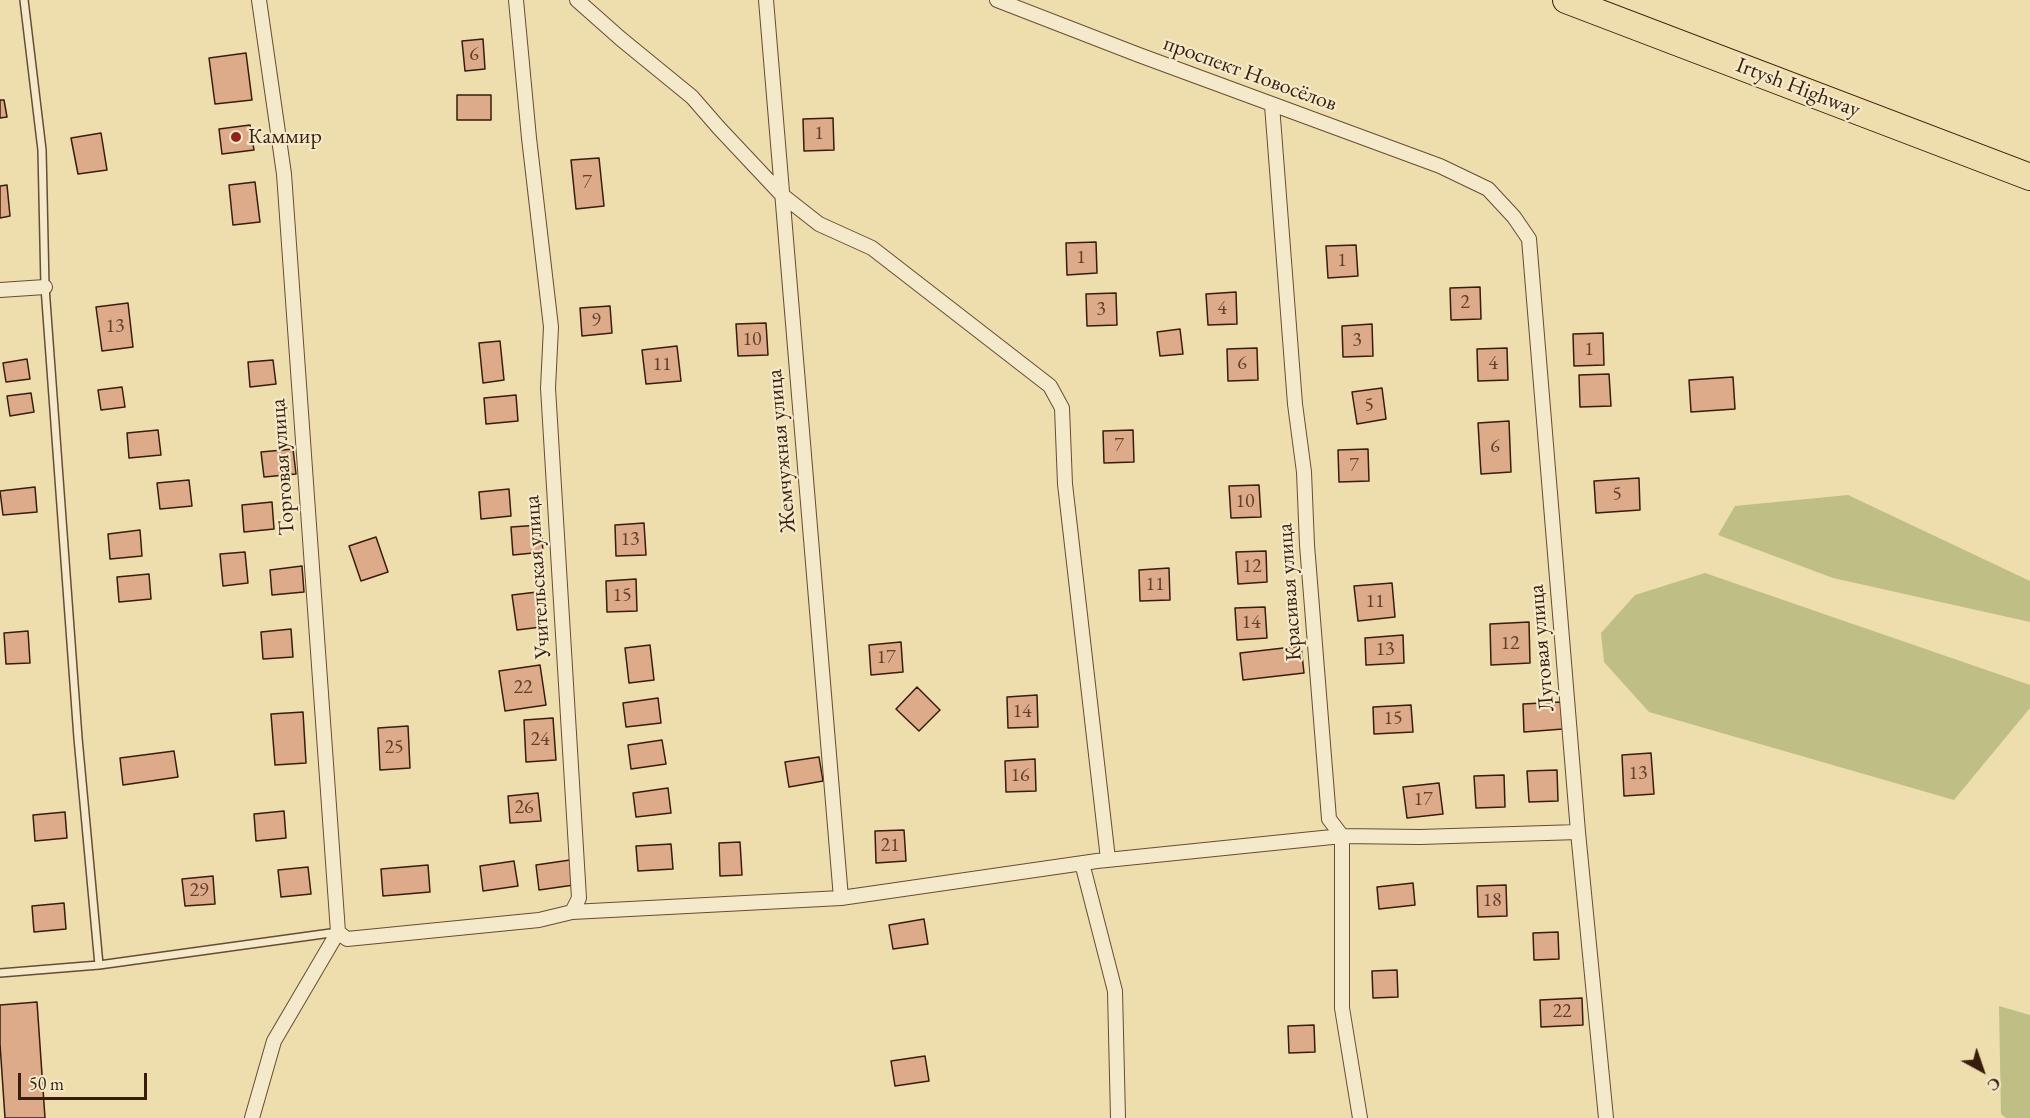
<!DOCTYPE html>
<html>
<head>
<meta charset="utf-8">
<style>
	body { margin:0 }
	#map { position:relative; width:2030px; height:1118px; overflow:hidden; background:#eeddad; font-family:"EB Garamond",serif }
	canvas { display:block }
	.north { position:absolute; left:1952px; top:1040px; width:60px; height:60px; -webkit-text-stroke:4px #f4e9ca; paint-order:stroke; rotate:140deg; font-size:16px; font-weight:700; line-height:24px; text-align:center; color:#381d0c }
	.north::after { content:''; display:block; margin:auto; width:21px; height:27px; background:#381d0c; clip-path:polygon(50% 0,100% 100%,50% 72%,0 100%) }
	.scale { position:absolute; left:18px; top:1073px; width:129px; height:27px; box-sizing:border-box; border:3px solid #381d0c; border-top:0; padding-left:8px; font-size:18px; line-height:21px; white-space:nowrap; color:#381d0c; -webkit-text-stroke:4px #f4e9ca; paint-order:stroke }
</style>
</head>
<body>
<div id="map">
<canvas width="2030" height="1118"></canvas>
<div class="north">С</div>
<div class="scale">50 m</div>
</div>
<script>
const g = document.querySelector('canvas').getContext('2d');
g.lineJoin = 'round';
function fill(path, color) {
  g.fillStyle = color;
  g.fill(path, 'evenodd');
}
function trace(path, color, width, dash) {
  g.strokeStyle = color;
  g.lineWidth = width;
  g.lineCap = dash ? 'butt' : 'round';
  g.setLineDash(dash || []);
  g.stroke(path);
}
function drawText(font, color, halo, rows, align = 'center') {
  g.font = font + ' "EB Garamond",serif';
  g.lineWidth = 4.5;
  g.setLineDash([]);
  g.textBaseline = 'middle';
  g.strokeStyle = halo;
  g.fillStyle = color;
  for (const [text, x, y, turn = 0] of rows) {
    g.save();
    g.translate(x, y);
    g.rotate((+turn || 0) * Math.PI / 180);
    g.textAlign = isNaN(turn) ? turn : align;
    if (halo) g.strokeText(text, 0, 0);
    g.fillText(text, 0, 0);
    g.restore();
  }
}
fill(new Path2D(`
	M1848 495 2030 581V622L1833 578 1718 535 1735 506Z
	M1705 573 2030 685V708L1954 800 1649 712 1604 662 1601 633 1635 595Z
	M1999 1006 2030 1015V1118H2006L2001 1114Z`), '#bfbf85');
const building = new Path2D(`
	M483 39 485 69 465 71 462 41Z
	M246 53 252 100 215 104 209 58Z
	M457 95H491V120H457Z
	M0 100H4L7 117 0 118Z
	M833 118 834 150 804 151 803 119Z
	M250 125 254 150 222 154 219 129Z
	M101 133 107 170 78 174 71 138Z
	M599 158 604 206 576 209 571 160Z
	M255 182 260 222 233 225 229 185Z
	M7 185 10 216 0 218V186Z
	M1096 242 1097 273 1067 275 1066 243Z
	M1356 245 1358 276 1328 278 1326 246Z
	M1480 287 1481 319 1451 320 1450 288Z
	M1236 292 1237 324 1208 325 1206 294Z
	M1116 293 1117 325 1087 326 1086 294Z
	M128 303 133 347 102 351 96 307Z
	M610 306 612 333 582 336 580 308Z
	M766 323 768 355 738 356 736 324Z
	M1372 324 1373 356 1343 357 1342 326Z
	M1180 329 1183 354 1160 356 1157 332Z
	M1603 333 1604 365 1574 366 1573 334Z
	M500 341 504 380 483 383 479 343Z
	M677 346 681 381 646 384 642 350Z
	M1257 348 1258 380 1228 381 1227 349Z
	M1507 348 1508 380 1478 381 1477 349Z
	M27 359 30 379 6 382 3 363Z
	M273 360 276 384 250 387 248 362Z
	M1609 374 1611 406 1580 407 1579 375Z
	M1733 377 1735 409 1691 412 1689 380Z
	M122 387 125 407 101 410 98 390Z
	M1382 388 1386 419 1357 424 1352 392Z
	M31 393 34 412 10 416 7 396Z
	M516 395 518 421 486 424 484 398Z
	M1509 421 1511 472 1481 474 1478 423Z
	M158 430 161 455 129 458 127 433Z
	M1133 430 1134 462 1104 463 1103 431Z
	M293 449 296 474 264 477 261 452Z
	M1368 449 1369 481 1339 482 1338 450Z
	M1639 478 1640 510 1596 513 1594 481Z
	M189 480 192 506 160 509 157 483Z
	M1259 485 1261 517 1231 518 1229 486Z
	M35 487 37 512 3 515 0 491Z
	M509 489 511 516 481 519 479 492Z
	M272 502 274 529 244 532 242 505Z
	M644 523 646 555 616 556 615 525Z
	M541 525 543 552 513 555 511 527Z
	M140 530 142 556 110 559 108 534Z
	M376 537 388 572 361 581 349 546Z
	M1266 551 1267 582 1238 584 1236 552Z
	M245 552 248 583 223 586 220 554Z
	M302 566 304 592 272 595 270 570Z
	M1169 568 1170 600 1140 601 1139 570Z
	M149 574 151 599 119 602 117 577Z
	M636 579 637 611 607 612 606 581Z
	M1392 583 1395 617 1358 621 1354 586Z
	M537 592 541 627 517 630 512 595Z
	M1265 607 1267 638 1237 640 1235 608Z
	M1529 622 1530 663 1491 665 1490 624Z
	M291 629 293 657 263 659 261 632Z
	M28 631 30 663 6 664 4 633Z
	M1403 635 1404 663 1366 665 1365 638Z
	M901 642 903 672 871 675 869 645Z
	M650 645 654 680 629 683 625 648Z
	M1301 646 1304 673 1243 680 1240 653Z
	M540 665 546 705 505 711 499 671Z
	M917 687 940 710 919 731 896 709Z
	M1037 695 1038 727 1008 728 1007 697Z
	M658 698 661 723 626 727 623 703Z
	M1561 702 1563 729 1524 732 1523 704Z
	M1411 705 1413 732 1374 734 1373 707Z
	M303 712 306 763 275 765 271 714Z
	M553 718 556 760 526 762 524 720Z
	M408 726 410 768 380 770 378 728Z
	M662 740 666 764 631 769 628 745Z
	M174 751 178 777 123 785 120 758Z
	M1651 753 1654 794 1624 796 1622 755Z
	M819 757 823 781 789 787 785 762Z
	M1035 759 1036 791 1006 792 1005 761Z
	M1557 770 1558 801 1529 802 1527 771Z
	M1504 775 1505 807 1476 808 1474 776Z
	M1439 783 1443 814 1407 818 1403 787Z
	M668 788 671 813 636 817 633 793Z
	M538 793 541 821 510 823 508 796Z
	M284 811 286 838 256 841 254 814Z
	M65 812 67 838 35 841 33 815Z
	M904 830 906 861 876 863 875 831Z
	M740 842 742 875 720 876 719 843Z
	M671 844 673 869 638 871 636 846Z
	M570 860 574 885 539 890 536 865Z
	M514 861 518 886 483 891 480 866Z
	M428 865 430 892 383 896 381 869Z
	M308 867 311 894 281 897 278 870Z
	M213 876 215 904 185 906 182 879Z
	M1413 883 1415 905 1379 909 1377 887Z
	M1506 885 1507 916 1478 917 1477 886Z
	M64 903 66 929 34 932 32 906Z
	M924 919 928 944 893 949 889 925Z
	M1558 932 1559 959 1534 960 1533 933Z
	M1397 970 1398 997 1373 998 1372 971Z
	M1582 998 1583 1025 1541 1027 1540 1000Z
	M37 1002 45 1118H5L0 1044V1005Z
	M1314 1025 1315 1052 1289 1053 1288 1026Z
	M925 1056 929 1081 895 1086 891 1061Z`);
fill(building, '#ddaa8a');
trace(building, '#381d0c', 1.5);
const lane = new Path2D(`
	M24 0 42 150 45 287 78 738 99 965 338 932
	M0 973 99 965`);
const street = new Path2D(`
	M259 0 284 174 338 932
	M577 0 621 39 692 97 719 128 782 195 819 224 872 248 1050 386 1062 408 1065 484 1108 859
	M766 0 841 898
	M997 0 1139 55 1440 166 1488 189 1514 217 1529 239 1578 832 1606 1118
	M1272 105 1295 404 1304 472 1307 545 1329 819 1342 836 1420 837 1578 832
	M0 290 45 287
	M1082 863 1115 991 1118 1118
	M572 912 841 898 1097 861 1342 836V1008L1360 1118
	M338 932 347 939 539 920 572 912 579 898 548 388 551 327 529 138 516 0
	M252 1118 274 1041 338 932`);
const highway = new Path2D(`
	M1566 0 2030 177`);
trace(lane, '#664d34', 10);
trace(street, '#664d34', 16);
trace(highway, '#381d0c', 28);
trace(lane, '#f4e9ca', 7);
trace(street, '#f4e9ca', 14);
trace(highway, '#eeddad', 26);
for (const [x, y, r, color] of [
	[236,137,6,"#8f2418"]
]) {
  const dot = new Path2D();
  dot.arc(x, y, r, 0, 2 * Math.PI);
  g.fillStyle = color;
  g.fill(dot);
  trace(dot, '#f4e9ca', 2);
}
drawText('20px', '#61402c', null, [
	["6",474,55],
	["1",819,134],
	["7",587,183],
	["1",1081,258],
	["1",1342,261],
	["2",1465,303],
	["4",1222,309],
	["3",1101,310],
	["9",596,321],
	["13",115,327],
	["10",752,340],
	["3",1357,341],
	["1",1589,350],
	["6",1242,364],
	["4",1493,364],
	["11",662,365],
	["5",1369,406],
	["7",1119,446],
	["6",1495,447],
	["7",1354,466],
	["5",1617,495],
	["10",1245,502],
	["13",630,540],
	["12",1252,567],
	["11",1155,585],
	["15",622,596],
	["11",1375,602],
	["14",1251,623],
	["12",1510,644],
	["13",1385,650],
	["17",886,658],
	["22",523,688],
	["14",1022,712],
	["15",1393,719],
	["24",540,740],
	["25",394,748],
	["13",1638,774],
	["16",1020,776],
	["17",1423,800],
	["26",524,808],
	["21",890,846],
	["29",199,891],
	["18",1492,901],
	["22",1562,1012]
]);
drawText('22px', '#381d0c', '#f4e9ca', [
	["проспект Новосёлов",1250,74,20],
	["Irtysh Highway",1798,88,21],
	["Жемчужная улица",782,451,-95],
	["Торговая улица",283,467,-94],
	["Учительская улица",538,577,-94],
	["Красивая улица",1290,592,-94],
	["Луговая улица",1542,648,-95]
]);
drawText('22px', '#381d0c', '#f4e9ca', [
	["Каммир",248,137]
], 'left');
</script>
</body>
</html>
